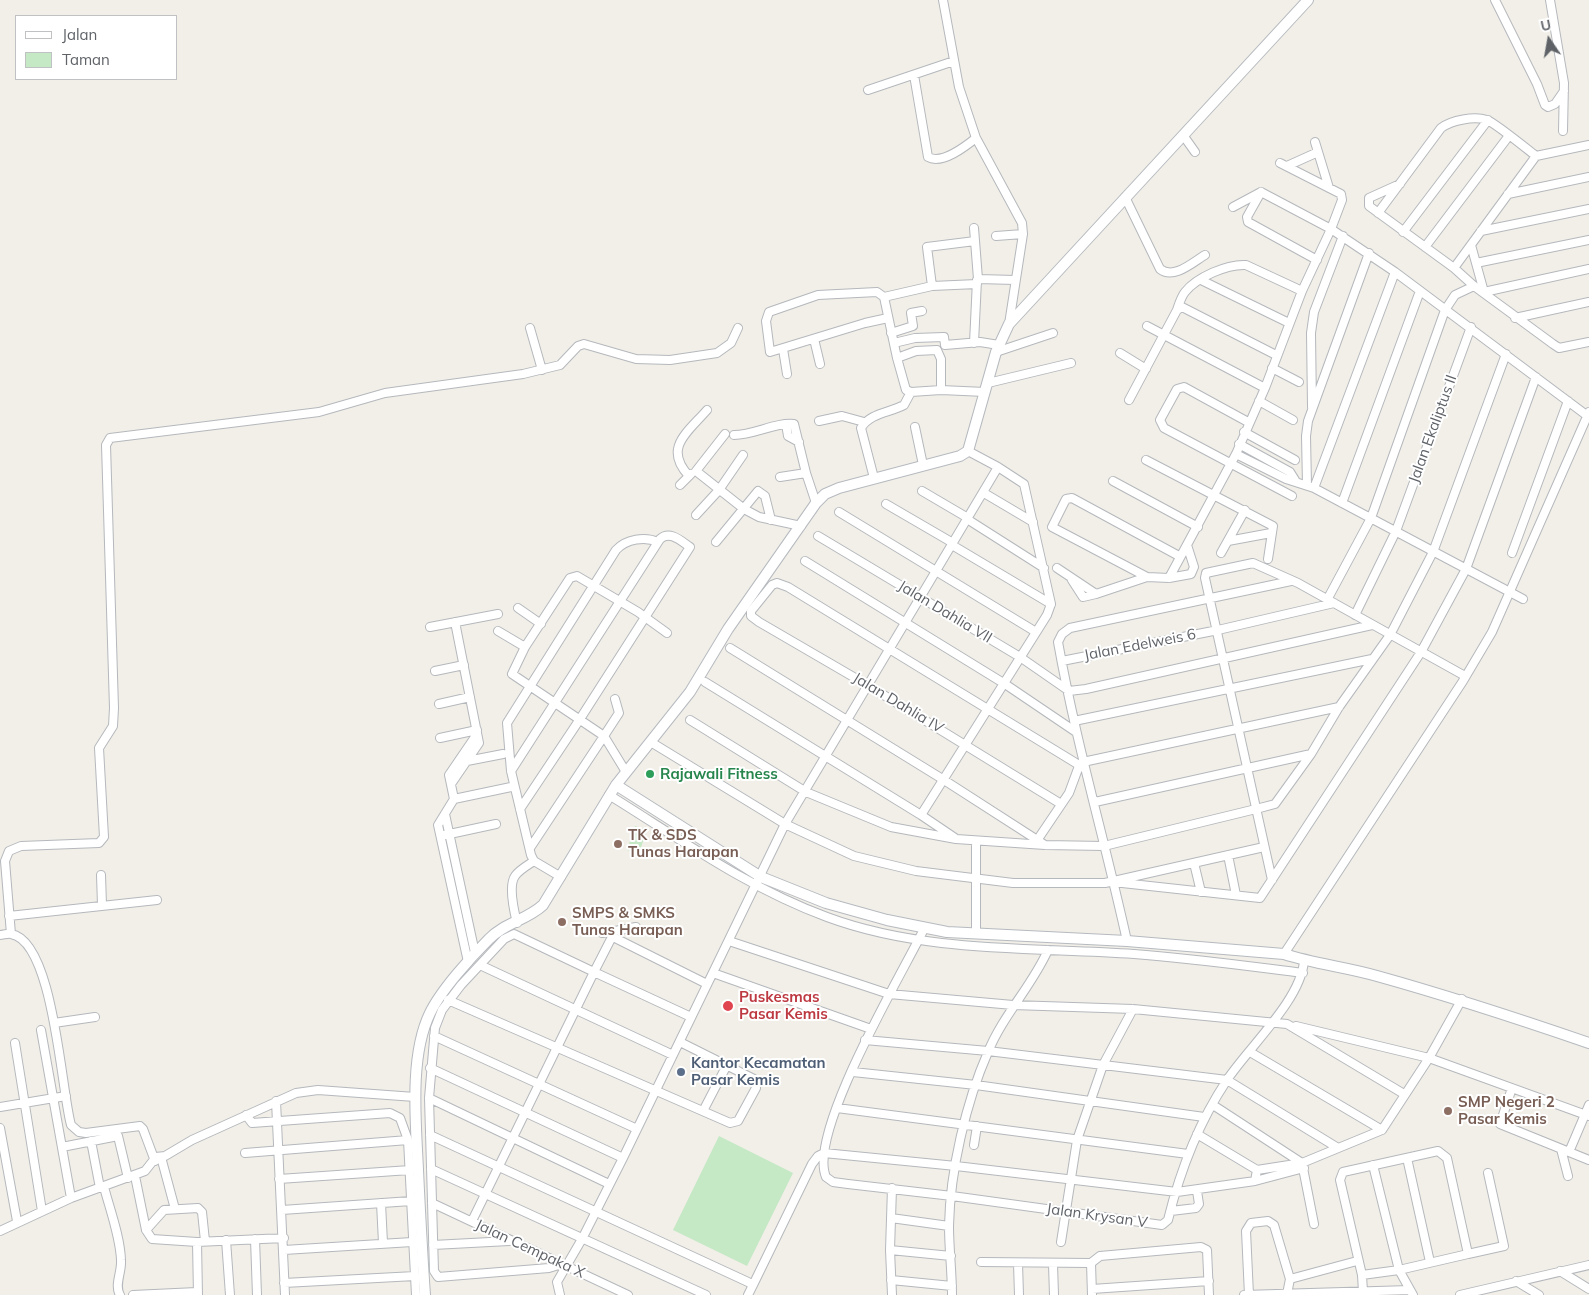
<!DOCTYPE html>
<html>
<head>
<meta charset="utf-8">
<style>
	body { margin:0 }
	#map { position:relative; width:1589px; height:1295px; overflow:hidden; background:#f1efe8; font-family:Mulish,sans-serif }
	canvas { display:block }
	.legend { position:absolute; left:15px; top:15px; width:162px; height:65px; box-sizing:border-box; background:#fff; border:1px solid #bfc1c3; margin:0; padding:6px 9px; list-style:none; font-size:15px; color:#5f6368 }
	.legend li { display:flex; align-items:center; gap:10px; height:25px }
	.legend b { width:25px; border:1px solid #bfc1c3 }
	.north { position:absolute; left:1524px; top:15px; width:50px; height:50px; -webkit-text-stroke:4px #fff; paint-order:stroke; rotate:348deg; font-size:14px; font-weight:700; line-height:20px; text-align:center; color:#5f6368 }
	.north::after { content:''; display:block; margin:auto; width:18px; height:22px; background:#5f6368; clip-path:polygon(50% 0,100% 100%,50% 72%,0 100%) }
</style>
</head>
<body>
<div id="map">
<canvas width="1589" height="1295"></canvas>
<ul class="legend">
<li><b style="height:6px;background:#fff"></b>Jalan</li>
<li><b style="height:14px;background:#c5e8c5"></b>Taman</li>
</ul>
<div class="north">U</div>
</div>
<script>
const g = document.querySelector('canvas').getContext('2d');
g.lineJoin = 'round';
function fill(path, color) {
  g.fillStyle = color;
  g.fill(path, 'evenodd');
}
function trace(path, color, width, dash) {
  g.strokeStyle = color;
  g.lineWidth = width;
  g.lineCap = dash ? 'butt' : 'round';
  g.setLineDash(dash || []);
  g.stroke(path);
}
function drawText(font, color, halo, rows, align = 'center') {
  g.font = font + ' Mulish,sans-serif';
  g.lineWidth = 4;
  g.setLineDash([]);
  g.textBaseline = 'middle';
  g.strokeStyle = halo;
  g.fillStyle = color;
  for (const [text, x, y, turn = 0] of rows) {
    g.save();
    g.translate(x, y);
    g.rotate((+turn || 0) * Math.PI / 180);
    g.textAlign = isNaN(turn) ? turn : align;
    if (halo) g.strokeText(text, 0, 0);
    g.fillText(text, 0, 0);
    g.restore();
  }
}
fill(new Path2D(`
	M635 826 647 830 639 853 627 850Z
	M719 1136 793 1173 747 1266 673 1230Z`), '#c5e8c5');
const street = new Path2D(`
	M943 0 959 87 976 138 1022 223 1023 234 1009 324
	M1495 0 1537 84 1545 105 1548 107 1555 104 1564 91
	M1550 0 1564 83 1563 131
	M914 75 928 157C942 165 966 146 976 138
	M868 90 954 61
	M1183 135 1195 152
	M1315 142 1329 188
	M1287 166 1318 152
	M1400 184 1369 198V206L1454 268 1474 286 1553 344 1559 348 1589 342
	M1261 192 1331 229 1342 200 1341 194 1280 163
	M1261 192 1247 217 1248 222 1317 260
	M1508 194 1589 177
	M1125 197 1160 269C1174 280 1193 262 1205 255
	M1233 207 1261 192
	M1378 213 1441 128C1452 120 1474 116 1487 120 1495 123 1527 149 1536 156L1589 145
	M974 228 978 279 1015 280
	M1481 231 1589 209
	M1403 232 1488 120
	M996 236 1023 234
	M1471 245 1484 292 1589 269
	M1425 247 1508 137
	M1476 263 1589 240
	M1454 268 1536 156
	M1201 280 1289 323
	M932 286 927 247 975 241
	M884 297 932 286 977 284
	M1177 310C1179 304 1181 297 1185 292 1197 277 1227 264 1246 265L1302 291
	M888 318 865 323 770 352 766 321 769 312 818 295 877 292 884 297 897 358 906 390 911 392 941 390 985 392
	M1515 318 1589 302
	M1147 326 1265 388
	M530 328 542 370
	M891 333 913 326 911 313 922 311
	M814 339 820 364
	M894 343 915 338 944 337 945 345 980 342 999 345
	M974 343 977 280
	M783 349 787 374
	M996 352 1053 333
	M1120 353 1146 369
	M897 358 916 351 937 350 941 359V390
	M1272 368 1299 382
	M988 383 1071 363
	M1129 400 1177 310 1182 307 1276 355
	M1259 401 1293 420
	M1312 407 1311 333 1314 312 1343 236
	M819 421 842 416 864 422
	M1248 422 1184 387 1177 389 1160 420 1164 428 1292 496
	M786 424 788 436 799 442
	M915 427 923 465
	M1244 432 1295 460
	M725 434 696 471 744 509 759 517 801 526
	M734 435C754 435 776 422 794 424L806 473 780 477
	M1239 444 1290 472 1295 480
	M1236 454 1286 479 1314 488 1523 599
	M1146 460 1273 526 1268 559
	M998 467 1024 484 1051 604
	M806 473 816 503
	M689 476C663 448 687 433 707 410
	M874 478 861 428C870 413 889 413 904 405L911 392
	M1113 481 1198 527
	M680 485 691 474
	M1307 485 1306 436 1308 421 1369 253
	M1314 488 1395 272
	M922 491 968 518
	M984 493 1033 522
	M1342 503 1420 291
	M886 504 953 543
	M839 512 1036 632
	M696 515 719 490 743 455
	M967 519 1044 568
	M818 536 1020 657 1069 691 1086 689 1372 625
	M1228 541 1271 533
	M716 542 758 491 765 496 771 520
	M1221 553 1245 510
	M1512 553 1568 401
	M805 561 1005 684 1076 732
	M1057 568 1096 594 1147 577 1169 578 1191 574 1194 567 1187 545
	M1147 577 1052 527 1066 499 1072 498 1179 556
	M1169 578 1236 454 1265 388 1302 291 1331 229 1395 272 1589 417
	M1072 580 1083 597 1096 594
	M1327 600 1371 518 1445 310 1455 295 1474 286
	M518 608 541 624
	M1355 615 1396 531 1471 327
	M430 627 498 614
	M498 631 525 647
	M730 648 944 780 1045 845
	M1062 661 1218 630 1334 603
	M435 671 464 665
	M705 682 921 815 1047 615 1051 604 952 545
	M615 699 619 713 604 736 512 674 525 647 570 578 577 576 638 612 667 633
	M439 704 470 697
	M690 720 806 792 891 827 956 839 1045 845 1104 846 1256 809 1275 804 1311 754
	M1074 721 1372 659
	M440 738 477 730
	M654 744 785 824 854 856 916 871 1013 883H1105L1264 847
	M467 761 503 754
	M1083 762 1339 707
	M511 771 660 539C670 530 681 541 690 547L580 719 520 809
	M451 784 479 743 455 622
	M609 795C680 839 748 888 827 917 924 953 1031 947 1134 954 1190 958 1247 966 1303 973
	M454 799 449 775 477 734
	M1095 802 1311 754 1339 707 1390 635 1433 552 1506 354
	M1061 804 869 686 759 622 751 616V611L772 585 777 583 788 587 1084 768
	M445 814 475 953
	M921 815 955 838
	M445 835 496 824
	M1038 839 1069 793 1079 766
	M976 842V934
	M530 848 604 736 626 772
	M1228 855 1236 895
	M1194 863 1201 892
	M101 875 102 905
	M561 877 534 861 531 855 511 771 507 723 616 550C626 539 645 536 658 542
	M1272 880 1205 578 1206 573 1253 563 1298 583 1465 676
	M1113 882 1260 898 1421 652 1466 569 1536 377
	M9 916 157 900
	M517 923C514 911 508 886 515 876 519 870 528 865 534 861
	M636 927 615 931 594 972 691 1017
	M924 929C902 974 807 1133 826 1177L833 1182 848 1184 952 1196 1162 1225 1168 1220C1180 1171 1199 1122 1227 1080 1248 1048 1301 1000 1304 961
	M602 933 615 931
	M11 934 5 861 9 851 21 846 99 843 104 837 99 748 113 726 114 708 106 445 110 438 319 412 385 393 523 374 560 365 578 346 584 344 636 359 670 360 717 353 731 343 738 328
	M0 935C3 935 8 933 11 934 54 941 61 1090 71 1125L79 1132 86 1133 140 1126 143 1129 155 1161
	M613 937 707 984
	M729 941 889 994 1013 1005 1133 1009 1287 1024 1404 1094
	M1127 941C1105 841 1076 743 1058 642L1062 634 1070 628 1291 581
	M1284 954 1463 681 1492 632 1589 412
	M468 962 438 825 454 799 511 787
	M480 965 673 1055
	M713 973 871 1029
	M448 1000 730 1123 738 1121 756 1088 754 1079 680 1042
	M54 1023 95 1017
	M1296 1026 1429 1058 1589 1116
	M41 1030 71 1198
	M434 1036 637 1129
	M865 1040 988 1051 1227 1080 1338 1148
	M15 1043 42 1211
	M1250 1052 1382 1130
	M430 1068 623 1158
	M853 1072 976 1085 1204 1117
	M1512 1088 1500 1124 1589 1160
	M429 1098 609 1184
	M276 1101 285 1295
	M1213 1105 1302 1163
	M0 1107 66 1096
	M837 1108 1188 1154
	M703 1111 727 1065
	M246 1115 252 1123 390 1113 400 1118 408 1140 416 1295
	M0 1128 17 1221
	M1197 1134 1257 1170
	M430 1135 748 1282 753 1285 748 1295
	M91 1141 100 1188
	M974 1145 977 1126
	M62 1147 118 1136 128 1178
	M1561 1149 1568 1176
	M1569 1152 1589 1105
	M245 1153 408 1140
	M161 1157 175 1209
	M1407 1158 1430 1262
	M1302 1163 1314 1224
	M1373 1165 1399 1270 1413 1295
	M431 1169 706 1295
	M1257 1170 1302 1163 1382 1130 1429 1058 1462 999
	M135 1176 146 1230
	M279 1179 410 1170
	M1255 1181 1304 1168
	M104 1187C110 1210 120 1236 121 1260 122 1272 114 1285 120 1295
	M892 1188 890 1250 892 1295
	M381 1203 383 1243
	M432 1203 628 1295
	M282 1210 411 1201
	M1171 1211 1196 1208 1199 1204 1197 1191
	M891 1218 949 1226
	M472 1221 594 972 514 934 504 939 461 985 442 1010 435 1028 429 1098 434 1271 438 1277 549 1268 562 1264
	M0 1231 71 1198 145 1171 156 1157 165 1156 192 1140 296 1093 318 1090 415 1097
	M255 1239 257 1295
	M226 1240 230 1295
	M197 1242 152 1239 146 1230 164 1210 198 1208 202 1212 205 1241
	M1061 1242 1077 1140 1103 1065 1133 1009
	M433 1245 509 1241
	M284 1250 412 1242
	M890 1250 951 1256
	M1468 1254 1504 1246 1488 1173
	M981 1262 1091 1263
	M1018 1263 1019 1295
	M1053 1264 1054 1295
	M1560 1271 1589 1289
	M1362 1275 1399 1270 1468 1254 1447 1158 1438 1151 1343 1172 1340 1180 1362 1275 1363 1292
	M1290 1279 1357 1261
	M891 1280 952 1286
	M1516 1281 1539 1295
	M284 1283 415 1276
	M753 1285 812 1164 818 1156 824 1153 956 1166 1177 1192 1255 1181 1257 1170
	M1092 1289 1209 1281
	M133 1295 197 1292
	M198 1295 197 1242 284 1238
	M560 1295 557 1282 582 1239 623 1158 785 824 998 467 968 451
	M952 1295C952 1272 949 1249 949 1226 950 1171 966 1102 988 1052 1003 1015 1032 986 1048 950
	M1092 1295 1091 1263 1100 1256 1201 1247 1207 1250 1209 1295
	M1244 1295 1410 1290
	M1249 1295 1246 1231 1251 1223 1268 1221 1274 1225 1290 1279 1287 1294
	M1460 1295 1589 1265`);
const secondary = new Path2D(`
	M616 785 761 877 826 903 887 920 947 932 1127 941 1284 954C1315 964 1346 967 1377 976 1449 996 1519 1019 1589 1043
	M425 1295C422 1253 420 1212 418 1170 416 1123 409 1056 430 1013 441 990 471 957 489 939 504 923 527 920 543 905L616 785 690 692 728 629 816 503 825 494 839 488 960 456 968 451 996 352 1009 324 1308 0`);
trace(street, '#b5b8bc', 10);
trace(secondary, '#b6babf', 12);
trace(street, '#fff', 8);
trace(secondary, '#fff', 10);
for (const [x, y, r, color] of [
	[650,774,5,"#2e9e5b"],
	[618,844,5,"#8d6e63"],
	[562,922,5,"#8d6e63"],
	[728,1006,6,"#e0444e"],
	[681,1072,5,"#5c6f8a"],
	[1448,1111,5,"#8d6e63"]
]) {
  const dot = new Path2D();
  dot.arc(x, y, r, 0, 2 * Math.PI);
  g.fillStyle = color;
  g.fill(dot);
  trace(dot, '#fff', 2);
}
drawText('15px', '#5f6368', '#fff', [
	["Jalan Ekaliptus II",1433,429,-70],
	["Jalan Dahlia VII",945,612,31],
	["Jalan Edelweis 6",1140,645,-11],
	["Jalan Dahlia IV",898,703,31],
	["Jalan Krysan V",1097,1216,8],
	["Jalan Cempaka X",530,1249,25]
]);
drawText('bold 15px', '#27864d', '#fff', [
	["Rajawali Fitness",660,774]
], 'left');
drawText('bold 15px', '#785e54', '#fff', [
	["TK & SDS",628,835],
	["Tunas Harapan",628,852],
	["SMPS & SMKS",572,913],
	["Tunas Harapan",572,930],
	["SMP Negeri 2",1458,1102],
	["Pasar Kemis",1458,1119]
], 'left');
drawText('bold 15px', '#be3a42', '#fff', [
	["Puskesmas",739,997],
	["Pasar Kemis",739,1014]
], 'left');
drawText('bold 15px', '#4e5e75', '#fff', [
	["Kantor Kecamatan",691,1063],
	["Pasar Kemis",691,1080]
], 'left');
</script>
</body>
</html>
